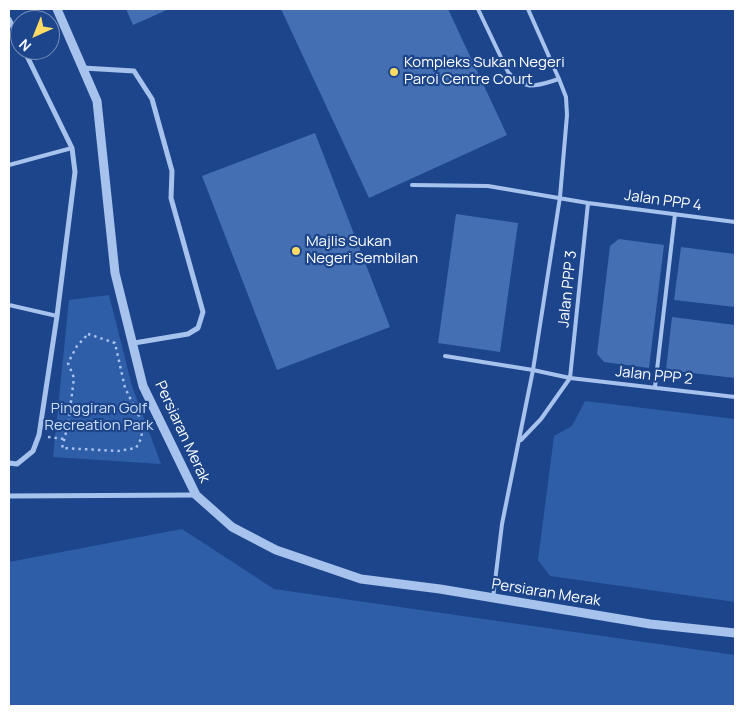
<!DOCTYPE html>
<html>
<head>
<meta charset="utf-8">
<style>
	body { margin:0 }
	#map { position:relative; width:744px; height:715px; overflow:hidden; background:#1c458b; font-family:Manrope,sans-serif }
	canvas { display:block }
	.frame { position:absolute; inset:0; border:10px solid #fff; pointer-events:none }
	.north { position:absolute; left:10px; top:10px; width:50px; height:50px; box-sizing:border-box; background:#1c458b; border:1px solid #778fb9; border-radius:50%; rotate:224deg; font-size:14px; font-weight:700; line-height:20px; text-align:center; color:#fff }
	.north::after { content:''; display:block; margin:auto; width:18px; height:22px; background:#fddb65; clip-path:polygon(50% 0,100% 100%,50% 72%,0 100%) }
</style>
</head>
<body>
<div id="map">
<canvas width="744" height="715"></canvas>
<div class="frame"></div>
<div class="north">N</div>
</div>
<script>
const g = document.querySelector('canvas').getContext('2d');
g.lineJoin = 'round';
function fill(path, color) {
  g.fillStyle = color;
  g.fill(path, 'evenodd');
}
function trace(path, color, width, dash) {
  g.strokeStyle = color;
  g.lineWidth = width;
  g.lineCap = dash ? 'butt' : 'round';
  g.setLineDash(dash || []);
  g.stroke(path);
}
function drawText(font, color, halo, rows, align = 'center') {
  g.font = font + ' Manrope,sans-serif';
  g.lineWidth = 4.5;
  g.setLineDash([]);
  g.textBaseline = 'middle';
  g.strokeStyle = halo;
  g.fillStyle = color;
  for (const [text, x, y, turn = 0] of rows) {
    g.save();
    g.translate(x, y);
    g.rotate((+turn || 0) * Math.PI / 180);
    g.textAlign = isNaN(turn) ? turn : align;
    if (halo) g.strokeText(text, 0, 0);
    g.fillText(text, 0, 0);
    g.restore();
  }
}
fill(new Path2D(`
	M109 295 132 386 161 464 53 457 69 300Z
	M585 401 735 419V602L550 576 538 560 554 436 572 426Z
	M182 529 274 589 735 655V706H9V562Z`), '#2f5ea9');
fill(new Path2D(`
	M126 9H169L133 25Z
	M281 9H448L507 135 369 198Z
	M315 133 390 327 277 370 202 176Z
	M456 214 518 223 500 352 438 343Z
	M619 239 664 245 649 368 604 362 597 354 610 246Z
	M681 247 735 254V307L674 300Z
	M672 317 735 325V378L666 370Z`), '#446fb3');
trace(new Path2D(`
	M88 334 115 343 125 388 139 416 142 437 136 448 118 451 62 448 68 425 74 378 68 363 77 346Z
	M48 437 64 439`), '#a7c2ed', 2.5, [2.5, 4]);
trace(new Path2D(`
	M478 9 508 72C526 92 536 86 559 79
	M9 165 72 148
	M412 185 488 186 588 203 735 222
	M9 305 57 316
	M445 356 533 370 570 378 735 397
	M655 387 675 214
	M521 440 541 419 570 378 588 203
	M493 598 502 524 533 370 560 197 567 115 566 97 559 79 528 9`), '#a7c2ed', 4);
trace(new Path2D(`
	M9 19 20 42
	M83 68 134 71 152 99 172 171 171 198 203 312 198 328 188 334 134 343
	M9 463 17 464 33 451 39 435 57 316 75 172 72 148 24 50
	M9 496 196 495`), '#a7c2ed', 5);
trace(new Path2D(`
	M57 9 97 101 115 273 143 386 196 495 232 527 276 550 361 579 440 589 650 624 735 633`), '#a7c2ed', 9);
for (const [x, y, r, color] of [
	[394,72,5,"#fddb65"],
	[296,251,5,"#fddb65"]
]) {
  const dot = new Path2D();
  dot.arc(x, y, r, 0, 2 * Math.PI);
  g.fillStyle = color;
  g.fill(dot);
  trace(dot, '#1c458b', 2);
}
drawText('15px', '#fff', '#1c458b', [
	["Kompleks Sukan Negeri",404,63],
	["Paroi Centre Court",404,80],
	["Majlis Sukan",306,242],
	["Negeri Sembilan",306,259]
], 'left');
drawText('15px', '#fff', '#1c458b', [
	["Jalan PPP 4",663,201,8],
	["Jalan PPP 3",568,289,-84],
	["Jalan PPP 2",654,376,6],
	["Persiaran Merak",182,432,65],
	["Persiaran Merak",546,593,9]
]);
drawText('15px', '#cddef9', '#1c458b', [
	["Pinggiran Golf",99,409],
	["Recreation Park",99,426]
]);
</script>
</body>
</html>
